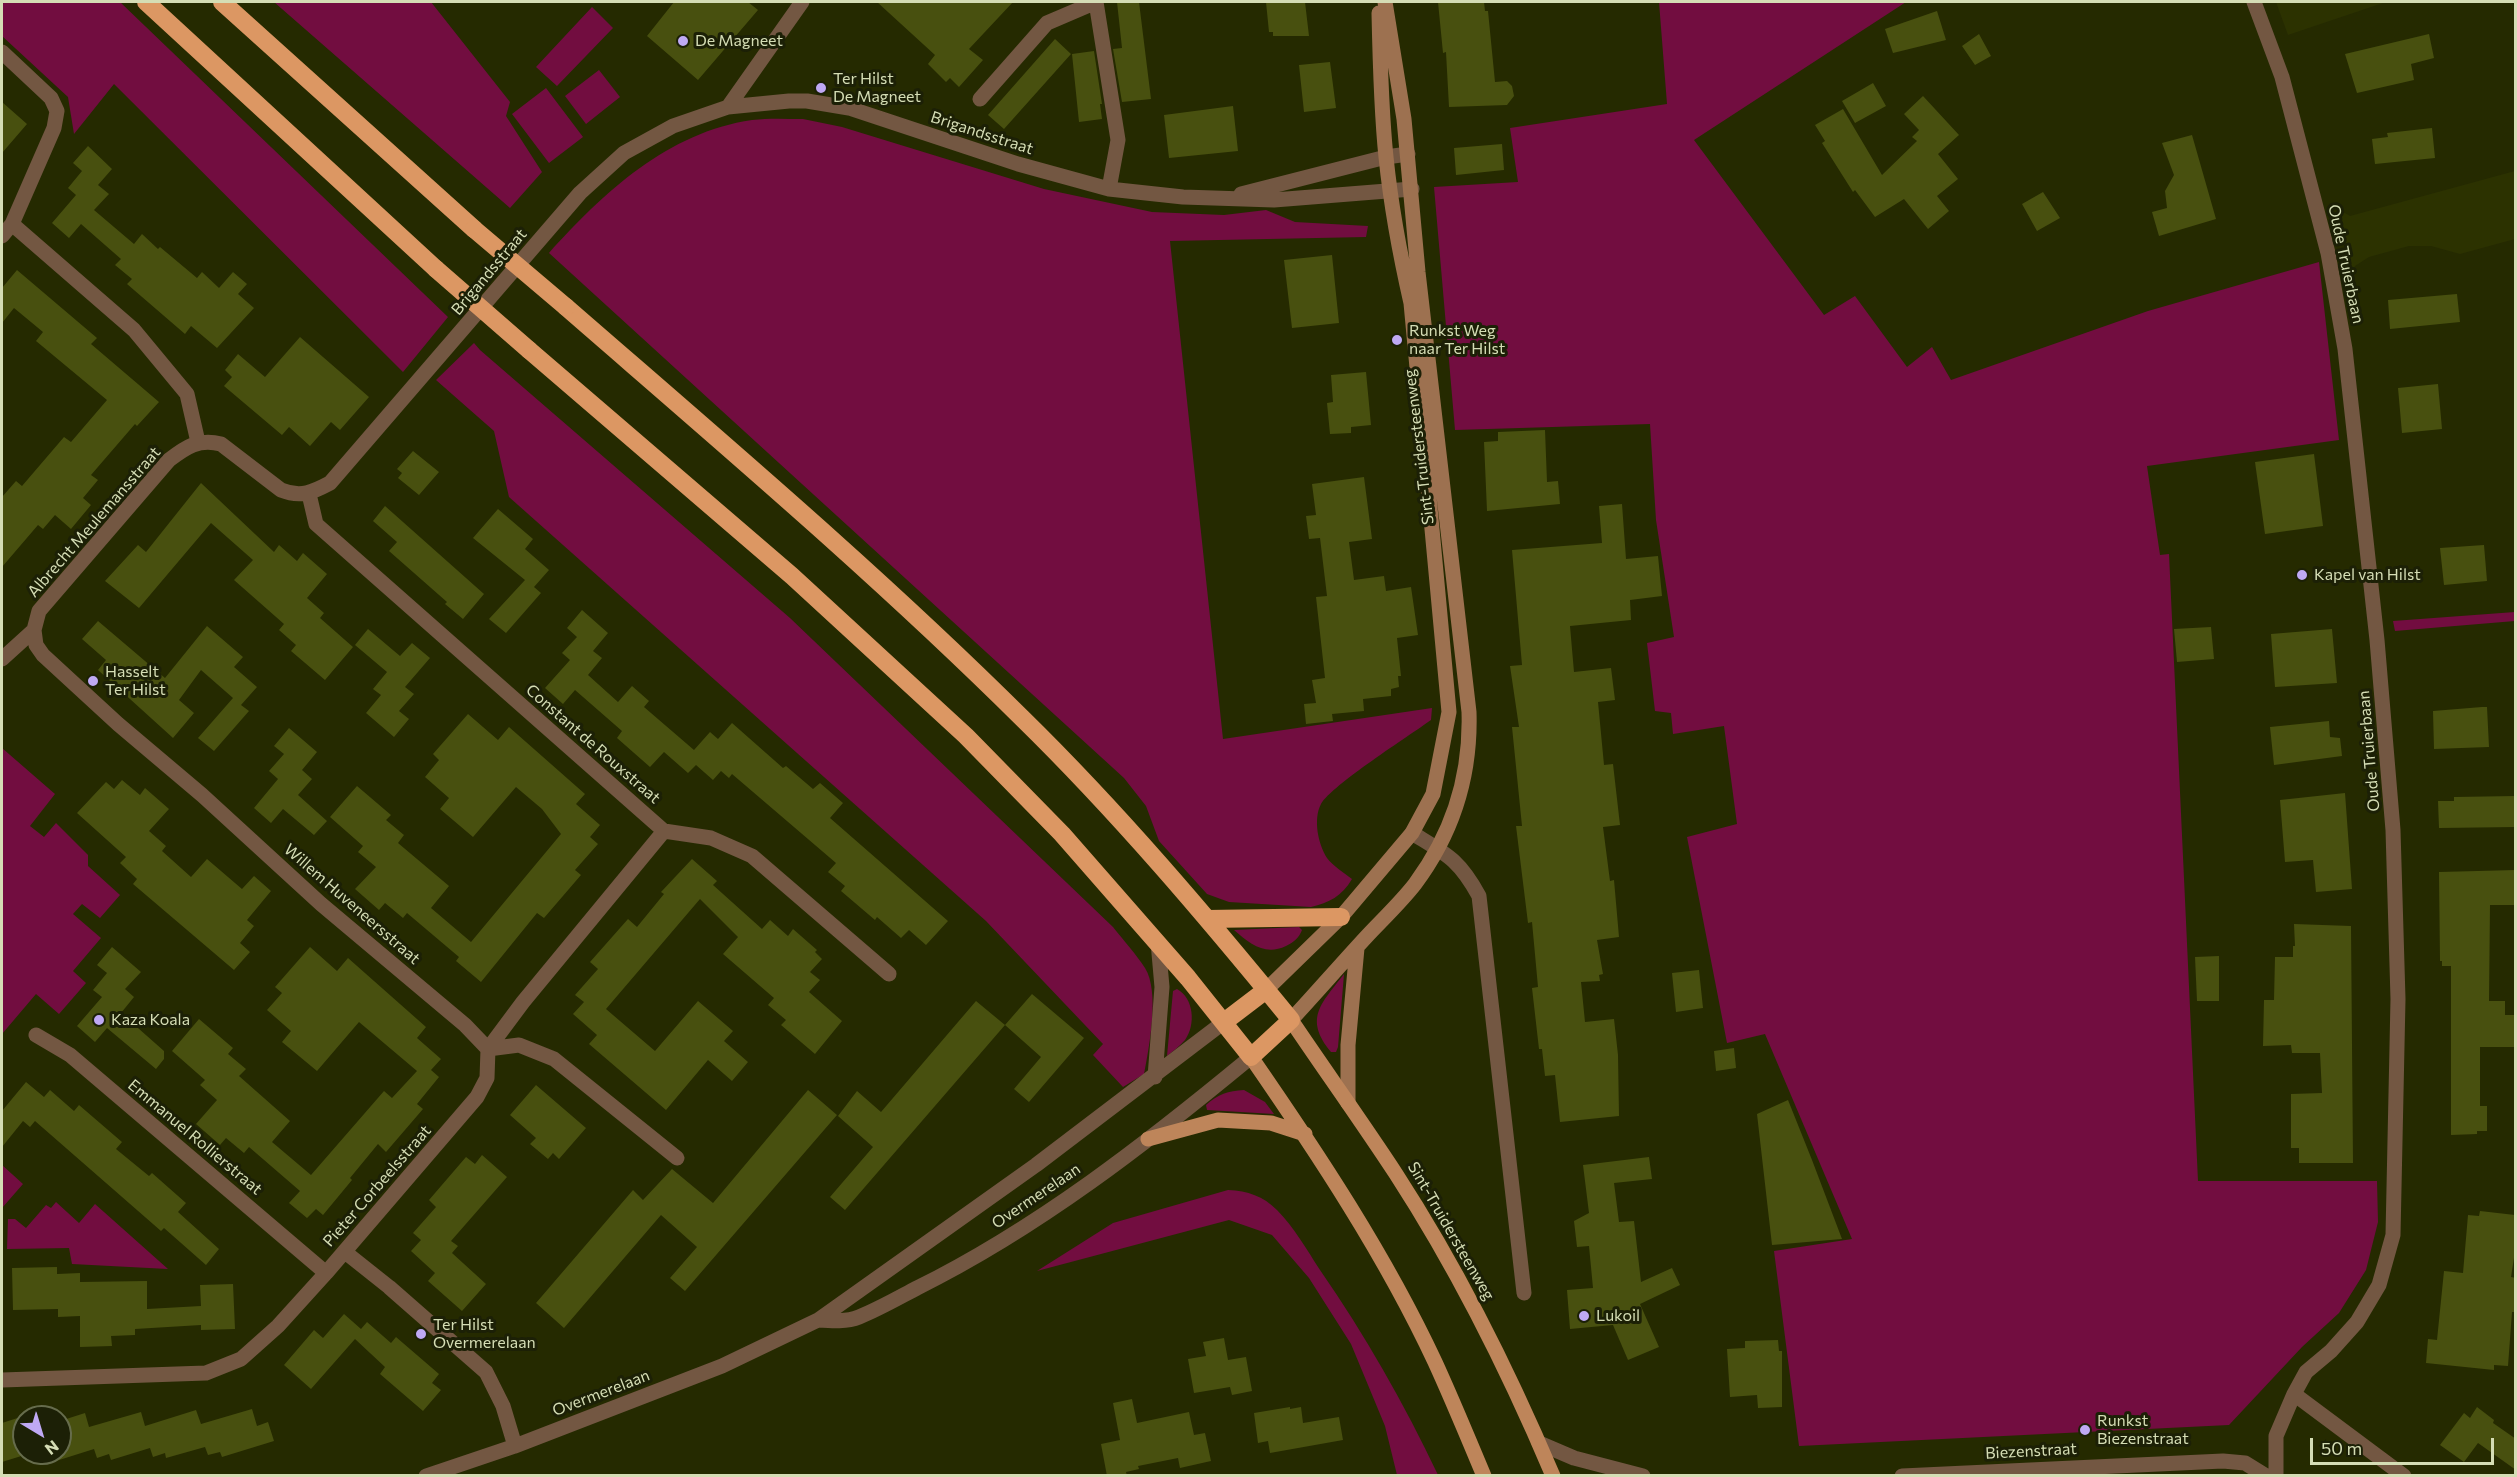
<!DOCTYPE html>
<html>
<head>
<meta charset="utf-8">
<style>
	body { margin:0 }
	#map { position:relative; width:2517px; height:1477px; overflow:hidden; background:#252a00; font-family:Commissioner,sans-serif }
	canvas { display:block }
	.frame { position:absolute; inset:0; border:3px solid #d5ddb5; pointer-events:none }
	.north { position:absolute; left:12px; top:1405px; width:60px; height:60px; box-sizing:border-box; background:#1c2006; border:2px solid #666c4c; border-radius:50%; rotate:142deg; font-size:16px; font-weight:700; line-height:24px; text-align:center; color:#d5ddb5 }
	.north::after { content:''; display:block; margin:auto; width:21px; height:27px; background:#bfa9f4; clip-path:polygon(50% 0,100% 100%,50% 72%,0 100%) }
	.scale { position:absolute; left:2310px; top:1438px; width:184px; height:27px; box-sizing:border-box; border:3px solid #d5ddb5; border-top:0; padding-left:8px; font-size:18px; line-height:21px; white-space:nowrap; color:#d5ddb5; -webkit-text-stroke:4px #1c2006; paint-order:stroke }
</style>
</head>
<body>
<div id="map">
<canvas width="2517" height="1477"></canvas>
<div class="frame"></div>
<div class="north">N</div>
<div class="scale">50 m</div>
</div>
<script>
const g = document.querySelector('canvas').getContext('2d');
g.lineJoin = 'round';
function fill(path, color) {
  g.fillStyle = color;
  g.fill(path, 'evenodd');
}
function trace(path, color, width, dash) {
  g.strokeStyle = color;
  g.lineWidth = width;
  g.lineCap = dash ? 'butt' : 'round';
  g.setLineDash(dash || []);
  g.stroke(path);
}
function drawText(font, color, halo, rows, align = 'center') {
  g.font = font + ' Commissioner,sans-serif';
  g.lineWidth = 6;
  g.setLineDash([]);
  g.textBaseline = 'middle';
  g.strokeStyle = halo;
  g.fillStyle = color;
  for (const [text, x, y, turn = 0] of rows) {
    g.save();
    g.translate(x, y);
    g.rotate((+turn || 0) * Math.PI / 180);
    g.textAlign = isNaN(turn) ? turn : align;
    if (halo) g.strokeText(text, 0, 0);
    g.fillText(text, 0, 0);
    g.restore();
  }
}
fill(new Path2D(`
	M2276 2H2386L2288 35Z
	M2515 171V239L2460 254 2431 246H2409L2369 257 2355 266 2349 277 2338 209 2350 216Z`), '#2c3200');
fill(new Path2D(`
	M2 2H120L448 317 403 372 114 84 74 134 68 97 2 36Z
	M274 2H431L510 102 506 116 542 172 510 208Z
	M1659 2H1906L1694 140 1824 315 1855 296 1907 367 1932 347 1951 380 2148 311 2319 262 2339 440 2147 466 2160 555 2169 554 2198 1181H2377L2378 1222 2366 1270 2339 1313 2302 1347 2229 1425 1799 1446 1774 1251 1852 1239 1765 1034 1727 1043 1687 837 1737 824 1724 726 1673 734 1671 713 1655 711 1647 643 1674 637 1656 520 1650 424 1455 430 1434 187 1518 182 1510 128 1667 104Z
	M592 7 613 28 557 86 536 67Z
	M599 70 620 97 586 124 565 96Z
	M546 88 583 137 549 163 512 114Z
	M803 119 842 127 1044 189 1152 212 1224 215 1266 210 1295 222 1368 226 1366 237 1170 241 1223 739 1432 708 1431 720C1409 736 1332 785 1321 804 1313 819 1318 844 1327 858 1333 866 1344 873 1352 879 1342 896 1329 903 1311 907L1229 902 1207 894 1159 841 1146 806 1124 778 549 253C603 193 668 132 752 120 769 118 786 119 803 119Z
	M474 343 480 350 790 618 1113 927C1124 941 1136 954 1145 968 1160 992 1149 1047 1144 1074L1123 1087 1093 1055 1103 1044 986 921 509 497 494 431 436 380Z
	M2515 612V621L2395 631 2393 621Z
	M2 748 55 794 30 826 44 837 56 823 88 855V866L120 895 100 918 82 904 73 914 101 938 73 971 86 983 59 1014 36 994 2 1034Z
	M1299 927 1302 930C1299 938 1294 942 1286 946 1265 956 1250 944 1234 930Z
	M1344 974 1338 1047 1336 1052H1331C1303 1018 1322 1003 1344 974Z
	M1177 989C1194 998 1196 1025 1185 1040 1180 1046 1173 1051 1167 1056L1173 991Z
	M1244 1090 1265 1102 1274 1114 1207 1110 1206 1105C1218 1094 1228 1091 1244 1090Z
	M2 1165 23 1184 2 1208Z
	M1228 1190C1248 1191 1263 1196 1277 1210 1294 1227 1307 1250 1320 1270 1365 1335 1404 1403 1438 1475H1397L1385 1426 1351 1344 1309 1278 1272 1235 1229 1220 1037 1271 1113 1223Z
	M56 1202 79 1223 95 1204 168 1269 72 1264 69 1248 7 1249 8 1219H15L26 1228 46 1205 51 1208Z`), '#720d40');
fill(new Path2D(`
	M674 2H748L758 10 698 80 647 36Z
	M877 2H1013L969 49 983 60 959 87 950 78 946 82 928 64 935 55Z
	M1117 2H1139L1151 99 1122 102 1113 49 1122 48Z
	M1266 2H1305L1309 36H1273V32H1269Z
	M1438 2H1484L1485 11H1488L1495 82 1507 81 1512 86 1514 96 1507 105 1449 107 1446 52 1443 53Z
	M1937 11 1946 40 1893 53 1885 29Z
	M1979 34 1991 56 1975 65 1962 46Z
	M2429 34 2434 58 2411 64 2414 80 2357 93 2345 54Z
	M1055 39 1071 54 1004 129 988 115Z
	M1094 51 1102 104H1100L1102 119 1079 122 1072 54Z
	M1330 62 1336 108 1304 112 1299 65Z
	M1873 83 1886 106 1855 123 1842 101Z
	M1923 96 1959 135 1938 154 1958 179 1937 196 1949 211 1928 229 1904 199 1875 217 1855 190 1853 192 1822 143 1825 141 1815 125 1843 109 1882 175 1917 141 1912 137 1919 130 1904 114Z
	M2 102 27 124 2 153Z
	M1233 106 1238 151 1169 158 1164 115Z
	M2432 128 2435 158 2375 164 2372 139 2388 137 2387 133Z
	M2192 135 2216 219 2159 236 2152 212 2167 208 2165 191 2174 175 2162 143Z
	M1502 144 1504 170 1456 175 1454 148Z
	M88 146 112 169 98 185 109 194 94 210 134 244 142 234 158 249 160 247 197 278 202 272 219 288 233 272 247 284 238 294 254 308 217 348 191 326 185 334 127 284 132 279 115 265 121 259 81 224 69 238 52 223 76 195 68 188 82 171 73 163Z
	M2043 192 2060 218 2037 231 2022 204Z
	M1332 255 1339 323 1292 328 1284 260Z
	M17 270 97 338 91 344 159 402 137 426 135 424 91 475 98 480 83 498 91 505 71 529 55 515 43 529 38 525 2 567V497L16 481 22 486 64 437 71 442 107 400 36 341 43 332 14 308 2 323V288Z
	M2457 294 2460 322 2390 329 2388 300Z
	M300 337 369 397 340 430 331 422 310 446 289 427 282 435 224 386 232 377 225 370 238 354 265 377Z
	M1366 372 1371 425 1351 427V433L1330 434 1327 403 1333 402 1331 375Z
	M2438 384 2442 429 2402 433 2398 388Z
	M1545 430 1547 482 1558 481 1560 504 1487 511 1484 442 1498 441V432Z
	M413 451 439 472 419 495 398 478 402 473 397 469Z
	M2314 454 2323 526 2265 534 2255 462Z
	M1364 477 1372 539 1349 542 1354 580 1384 576 1386 591 1411 587 1418 635 1397 638 1401 676H1398L1399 687 1391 689V696L1363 699 1364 711 1332 714 1333 721 1306 724 1304 704 1316 703 1312 680 1325 678 1316 597 1327 596 1320 538 1309 539 1306 516 1316 515 1312 484Z
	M201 483 274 552 279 545 297 561 303 553 327 574 307 598 324 613 320 618 353 647 325 680 291 651 296 645 279 630 284 624 234 580 253 560 211 523 139 608 105 581 138 545 146 552Z
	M1622 504 1626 559 1658 556 1662 596 1630 600 1631 620 1570 626 1574 672 1611 668 1615 700 1598 702 1604 765 1613 764 1620 825 1603 827 1610 881 1614 880 1619 937 1597 940 1603 974 1599 975 1600 981 1581 982 1585 1022 1614 1019 1618 1055 1619 1116 1560 1122 1555 1075 1545 1076 1542 1049H1539L1532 988 1538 987 1532 922 1528 923 1516 826H1522L1512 727H1519L1510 666 1522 665 1512 550 1602 543 1599 506Z
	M385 506 484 594 463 619 445 604 447 602 389 551 397 542 373 521Z
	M498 509 533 539 525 549 549 570 534 587 541 593 506 633 489 619 525 580 473 538Z
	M2484 545 2487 581 2444 585 2440 548Z
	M582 610 608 633 593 651 602 658 588 675 618 702 632 686 649 701 644 707 694 750 710 732 718 739 732 723 783 768 786 766 813 789 820 783 843 803 830 818 948 921 926 945 909 930 901 938 877 917 875 920 841 891 845 886 828 872 836 863 732 774 729 778 721 771 713 780 696 765 688 773 664 752 650 767 617 738 622 731 575 690 563 704 545 688 570 660 562 653 577 637 567 628Z
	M98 621 165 678 207 626 243 657 234 667 257 687 241 705 249 711 214 751 198 738 233 698 201 670 179 700 194 713 173 738 98 670 106 660 82 639Z
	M2211 627 2214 659 2177 662 2174 629Z
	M368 629 400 656 412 643 430 658 405 687 414 694 399 711 409 719 394 737 366 713 381 695 373 689 387 672 355 645Z
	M2332 629 2337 683 2275 687 2271 634Z
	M2482 707H2487L2489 747 2434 749 2433 711Z
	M468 714 498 740 509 727 585 794 576 804 600 825 590 837 598 844 575 870 581 875 544 918 537 913 481 982 456 961 459 957 407 913 403 918 385 903 379 910 355 889 376 867 358 852 363 846 330 817 357 786 391 815 386 820 404 835 398 843 449 886 431 908 471 942 561 834 542 809 516 787 473 837 440 809 449 798 425 777 439 760 433 754Z
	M2329 721 2330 737 2340 738 2342 756 2274 765 2270 727Z
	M289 728 317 752 302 770 312 779 298 795 327 821 314 835 283 809 271 823 254 808 278 779 269 771 284 754 274 746Z
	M122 780 140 795 145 788 169 809 149 831 166 846 162 851 191 877 207 859 242 889 254 876 271 891 247 920 254 926 240 943 250 952 234 970 133 884 137 879 120 863 126 857 77 813 106 782 114 789Z
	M2345 793 2352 889 2316 892 2313 860 2285 862 2280 800Z
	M2516 796V827L2439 828 2438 801H2454V797Z
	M692 859 717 881 713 885 762 929 770 920 788 936 793 929 817 950 815 952 822 959 810 972 820 980 809 992 842 1021 815 1054 781 1025 786 1020 768 1005 774 998 723 954 738 937 700 899 606 1009 655 1051 698 1001 733 1031 724 1041 748 1062 732 1081 708 1060 666 1110 589 1044 597 1035 573 1014 584 1002 575 995 598 969 590 962 628 919 637 927 664 894 661 892Z
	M2516 870V905H2490L2489 1001H2505V1015H2516V1047H2480V1106H2487V1131H2477V1134L2451 1135V966H2442V961H2440L2439 872Z
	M2294 924 2351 926 2353 1163H2299V1148H2291V1094L2322 1093 2320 1053H2292L2291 1045 2263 1046 2264 1000H2274L2275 957H2293V946H2295Z
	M112 947 141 972 125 989 134 997 121 1013 164 1051V1059L156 1069 107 1028 95 1042 77 1026 102 997 93 990 107 973 97 965Z
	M310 947 337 971 348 958 426 1027 417 1038 441 1059 431 1070 439 1077 417 1104 423 1109 386 1152 378 1144 350 1178 352 1180 323 1215 316 1209 307 1218 289 1203 300 1191 249 1147 244 1153 226 1138 220 1145 196 1124 217 1100 200 1085 205 1080 172 1051 199 1019 233 1048 228 1054 246 1069 239 1076 290 1121 272 1142 311 1175 384 1091 392 1098 417 1071 359 1022 317 1071 282 1042 291 1031 267 1010 282 993 275 987Z
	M2219 956V1001H2197L2195 957Z
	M1699 970 1703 1008 1676 1012 1672 973Z
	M1032 994 1084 1038 1029 1102 1014 1089 1041 1057 1005 1025Z
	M976 1001 1005 1025 845 1210 830 1197 873 1147 838 1116 857 1091 881 1112Z
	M1734 1048 1736 1068 1716 1071 1714 1051Z
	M26 1082 44 1097 50 1090 74 1111 79 1105 122 1142 116 1149 149 1176 152 1173 186 1203 178 1212 219 1249 206 1265 164 1228 161 1231 35 1121 30 1127 23 1121 2 1147V1111Z
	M536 1085 586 1128 559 1159 553 1153 548 1159 530 1144 536 1138 510 1115Z
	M808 1090 837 1115 685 1291 670 1278 697 1247 661 1215 564 1328 536 1303 633 1190 643 1200 672 1169 713 1203Z
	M1788 1100 1812 1160 1842 1239 1772 1245 1757 1114Z
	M482 1155 507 1177 451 1241 458 1246 452 1253 486 1284 462 1311 428 1281 435 1273 411 1251 421 1240 413 1233 436 1207 429 1200 466 1157 475 1164Z
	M1649 1157 1652 1179 1614 1183 1619 1222 1634 1221 1641 1282 1672 1268 1680 1285 1640 1304 1659 1347 1628 1360 1613 1325 1570 1329 1567 1290 1593 1288 1589 1246 1577 1247 1574 1221 1589 1213 1583 1165Z
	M2480 1211 2515 1215 2516 1245 2511 1277 2516 1278V1312H2512L2508 1366 2494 1365V1370L2426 1363 2428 1339 2437 1340 2444 1271 2463 1273 2468 1215 2479 1216Z
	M57 1267V1274L80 1273V1282L147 1281V1309L201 1306 200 1285 233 1284 235 1329 201 1330V1325L135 1329V1335L111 1336 112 1346 80 1347V1316L58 1317V1309L13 1310 12 1268Z
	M344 1314 361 1329 367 1322 391 1343 396 1337 439 1374 432 1383 441 1390 423 1411 380 1374 385 1367 355 1339 311 1389 284 1365 314 1330 323 1338Z
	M1224 1338 1228 1360 1246 1357 1252 1391 1232 1395 1230 1387 1194 1393 1188 1359 1206 1356 1203 1342Z
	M1778 1340 1779 1351H1782V1407L1758 1408 1757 1395 1730 1397 1727 1349 1745 1348V1341Z
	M1132 1399 1137 1423 1189 1412 1194 1435 1205 1433 1211 1461 1180 1468 1178 1458 1138 1466 1139 1469 1126 1472 1127 1476H1107L1101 1444 1120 1440 1113 1403Z
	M1290 1407V1409L1301 1407 1303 1423 1339 1417 1343 1440 1270 1453 1268 1441 1258 1443 1254 1413Z
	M2477 1407 2494 1420 2493 1423 2516 1439V1470L2478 1443 2464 1462 2440 1445 2464 1413 2470 1418Z
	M252 1409 257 1426 268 1422 274 1441 222 1457 220 1452 208 1455 205 1447 166 1458 165 1453 153 1457 150 1448 111 1460 109 1454 97 1458 94 1449 56 1461 54 1456 41 1459 39 1453H60V1421L85 1413 89 1427 141 1412 145 1426 196 1410 201 1424Z
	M30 1414 31 1417H24V1453H31L2 1462V1423Z`), '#48500f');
trace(new Path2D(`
	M2254 2 2282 77 2328 253 2345 349 2377 640 2393 830 2398 999 2393 1235 2379 1285 2357 1322 2331 1351 2306 1372 2294 1394 2276 1436V1476
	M2 52 51 98 57 111 54 128 12 224 2 236
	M980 99 1047 23 1096 2 1118 140 1109 189
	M728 107 802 2
	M1241 194 1386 157 1408 154
	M12 224 134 330 187 394 198 442
	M309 494 316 524 664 831 711 838 752 856 889 974
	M34 630 36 645 43 655 118 724 202 795 321 904 465 1025 488 1049
	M2 659 34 630 39 611 169 460C186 447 199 438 221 444L281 490C301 498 313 492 330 483L580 193 624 153 673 126 728 107 789 101H807L849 108 1018 164 1109 189 1183 197 1274 200 1412 189
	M1412 833C1446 854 1459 859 1479 896L1524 1293
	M36 1035 70 1055 326 1273
	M488 1049 519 1045 554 1059 677 1158
	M1155 1077 1162 987 1158 942
	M345 1252 389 1287 486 1372 503 1406 515 1446
	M818 1320C832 1321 847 1322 859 1317 879 1309 898 1298 917 1288 1038 1228 1147 1143 1251 1057
	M2 1380 206 1373 241 1359 278 1326 326 1273 477 1097 487 1078 488 1049 523 1002 664 831
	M2294 1394 2404 1476
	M1539 1443 1574 1458 1643 1476
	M426 1476 515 1446 722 1366 818 1320 1036 1165 1224 1022
	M1902 1476 2223 1461 2245 1463 2266 1476`), '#735742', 15);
trace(new Path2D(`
	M1266 990 1341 917 1412 833 1433 794 1449 712 1411 303C1400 255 1391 206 1386 157 1381 109 1380 61 1379 13
	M1291 1020C1317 992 1342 963 1368 935 1384 918 1401 902 1415 884 1453 833 1471 775 1469 712L1418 272 1404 119 1385 2
	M1348 1103V1045L1357 948`), '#9d7150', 15);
trace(new Path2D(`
	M1291 1020C1326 1072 1362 1122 1396 1174 1457 1268 1509 1372 1553 1476
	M1251 1057C1318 1154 1385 1255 1435 1362 1452 1399 1468 1438 1484 1476
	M1148 1139 1218 1120 1271 1123 1305 1134`), '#be855a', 15);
trace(new Path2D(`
	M146 2 436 269
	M222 2 474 229
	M529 350 792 576 966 736 1062 834 1188 978 1251 1057 1291 1020C1206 916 1118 812 1022 718 877 574 720 441 566 307
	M1207 919 1341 917
	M1224 1022 1266 990`), '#dc9763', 18);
trace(new Path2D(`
	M474 229 566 307
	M436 269 529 350`), '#dc9763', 18);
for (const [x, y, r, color] of [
	[683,41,6,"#bfa9f4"],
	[821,88,6,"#bfa9f4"],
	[1397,340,6,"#bfa9f4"],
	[2302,575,6,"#bfa9f4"],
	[93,681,6,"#bfa9f4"],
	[99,1020,6,"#bfa9f4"],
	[1584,1316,6,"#bfa9f4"],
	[421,1334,6,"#bfa9f4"],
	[2085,1430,6,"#bfa9f4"]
]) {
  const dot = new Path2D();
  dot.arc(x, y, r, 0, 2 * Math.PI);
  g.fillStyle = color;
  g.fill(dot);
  trace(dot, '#1c2006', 2);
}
drawText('16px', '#d5ddb5', '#1c2006', [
	["De Magneet",695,41],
	["Ter Hilst",833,79],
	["De Magneet",833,97],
	["Runkst Weg",1409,331],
	["naar Ter Hilst",1409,349],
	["Kapel van Hilst",2314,575],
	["Hasselt",105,672],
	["Ter Hilst",105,690],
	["Kaza Koala",111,1020],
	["Lukoil",1596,1316],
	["Ter Hilst",433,1325],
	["Overmerelaan",433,1343],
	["Runkst",2097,1421],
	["Biezenstraat",2097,1439]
], 'left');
drawText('16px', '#d5ddb5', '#1c2006', [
	["Brigandsstraat",982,133,18],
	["Oude Truierbaan",2346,264,78],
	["Brigandsstraat",489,272,-50],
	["Sint-Truidersteenweg",1419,447,-97],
	["Albrecht Meulemansstraat",94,522,-49],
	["Constant de Rouxstraat",593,744,41],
	["Oude Truierbaan",2369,751,-95],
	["Willem Huveneersstraat",352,904,41],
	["Emmanuel Rollierstraat",195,1137,40],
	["Pieter Corbeelsstraat",377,1186,-49],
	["Overmerelaan",1036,1196,-34],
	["Sint-Truidersteenweg",1451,1231,60],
	["Overmerelaan",601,1393,-21],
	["Biezenstraat",2031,1451,-3]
]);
</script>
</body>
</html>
